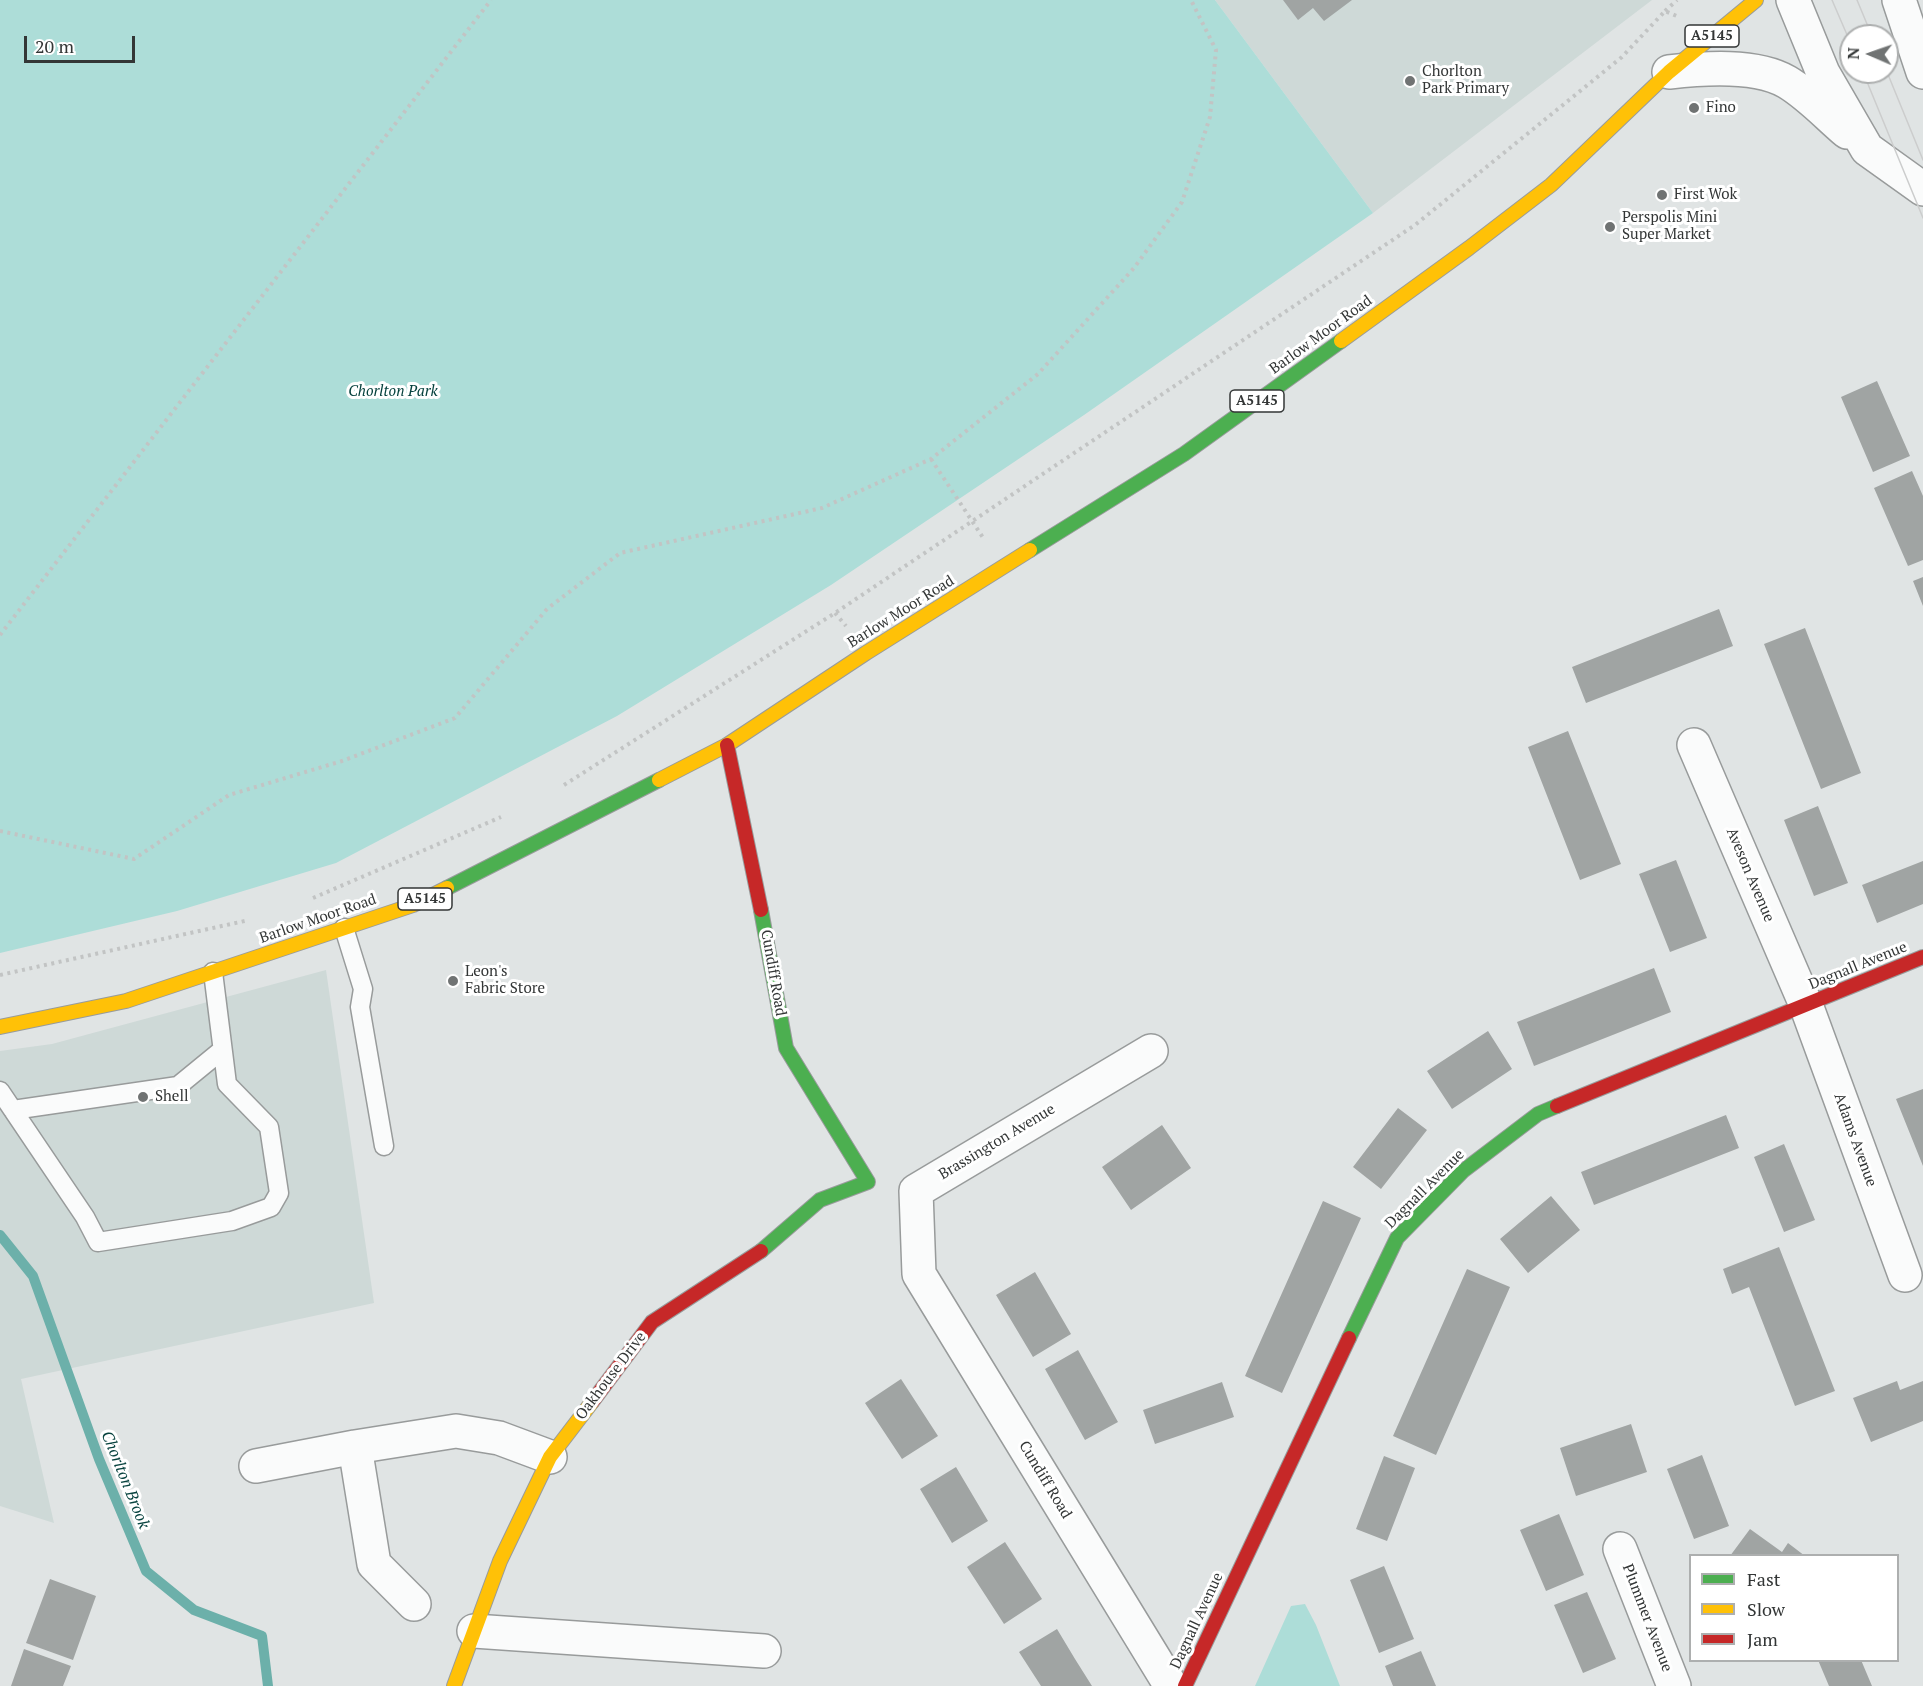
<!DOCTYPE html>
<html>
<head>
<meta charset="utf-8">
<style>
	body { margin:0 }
	#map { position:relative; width:1923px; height:1686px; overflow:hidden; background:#e0e4e4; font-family:"PT Serif",serif }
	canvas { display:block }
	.legend { position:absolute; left:1689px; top:1554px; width:210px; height:108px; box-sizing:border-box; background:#fff; border:2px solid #adafaf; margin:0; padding:8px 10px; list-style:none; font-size:18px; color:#333636 }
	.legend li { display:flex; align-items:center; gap:12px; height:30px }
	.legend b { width:30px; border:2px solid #adafaf }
	.north { position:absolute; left:1839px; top:24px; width:60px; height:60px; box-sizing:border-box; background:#fff; border:2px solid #adafaf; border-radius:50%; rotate:272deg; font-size:16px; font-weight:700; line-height:24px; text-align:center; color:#333636 }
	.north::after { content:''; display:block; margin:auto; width:21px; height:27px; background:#707373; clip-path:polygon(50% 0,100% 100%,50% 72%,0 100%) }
	.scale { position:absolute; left:24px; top:36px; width:111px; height:27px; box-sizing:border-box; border:3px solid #333636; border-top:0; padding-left:8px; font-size:18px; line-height:21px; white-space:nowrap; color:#333636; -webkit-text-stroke:4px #fff; paint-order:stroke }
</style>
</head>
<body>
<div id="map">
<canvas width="1923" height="1686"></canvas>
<ul class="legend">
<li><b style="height:8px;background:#4caf50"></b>Fast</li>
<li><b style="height:8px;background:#ffc107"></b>Slow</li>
<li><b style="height:8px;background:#c62828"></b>Jam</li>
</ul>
<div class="north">N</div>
<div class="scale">20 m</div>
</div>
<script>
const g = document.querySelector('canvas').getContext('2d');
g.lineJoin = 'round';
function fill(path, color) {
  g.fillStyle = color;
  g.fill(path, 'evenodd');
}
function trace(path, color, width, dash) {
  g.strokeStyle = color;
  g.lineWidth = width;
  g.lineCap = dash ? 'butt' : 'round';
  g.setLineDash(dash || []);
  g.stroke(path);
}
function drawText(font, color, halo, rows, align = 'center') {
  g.font = font + ' "PT Serif",serif';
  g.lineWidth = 6;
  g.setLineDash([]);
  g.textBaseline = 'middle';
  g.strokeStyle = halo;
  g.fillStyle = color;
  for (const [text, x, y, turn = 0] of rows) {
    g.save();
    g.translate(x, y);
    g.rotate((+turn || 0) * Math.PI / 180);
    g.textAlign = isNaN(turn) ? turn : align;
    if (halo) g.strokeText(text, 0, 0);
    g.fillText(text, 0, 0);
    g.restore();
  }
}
fill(new Path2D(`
	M1215 0H1652L1373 213Z
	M326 970 374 1303 21 1379 54 1523 0 1506V1051L52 1044Z`), '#ced9d7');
fill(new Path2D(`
	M0 0H1215L1373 213 1084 415 831 585 617 716 336 863 177 911 0 953Z
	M1305 1604 1316 1625 1340 1686H1255L1291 1606Z`), '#adddd8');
trace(new Path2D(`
	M0 1235 33 1276 99 1459 146 1571 194 1610 262 1636 268 1686`), '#6cb0aa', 10);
fill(new Path2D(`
	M1283 0H1352L1324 21 1313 8 1298 20Z
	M1877 381 1910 456 1873 472 1841 397Z
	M1912 471 1923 496V560L1908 566 1874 488Z
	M1923 577V606L1913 581Z
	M1719 609 1733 646 1586 703 1572 667Z
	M1805 628 1861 773 1821 789 1764 644Z
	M1568 731 1621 864 1580 880 1528 747Z
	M1818 806 1848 883 1814 896 1784 820Z
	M1676 860 1707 938 1670 952 1639 874Z
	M1923 861V904L1877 923 1862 885Z
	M1654 968 1671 1012 1534 1066 1517 1022Z
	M1488 1031 1512 1069 1452 1109 1427 1071Z
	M1923 1089V1166L1896 1099Z
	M1398 1108 1427 1130 1381 1189 1353 1167Z
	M1726 1115 1739 1148 1594 1205 1581 1172Z
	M1162 1125 1191 1168 1131 1210 1102 1167Z
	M1784 1144 1815 1220 1784 1232 1754 1157Z
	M1551 1196 1580 1230 1528 1273 1500 1239Z
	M1323 1201 1361 1218 1282 1393 1245 1376Z
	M1779 1247 1835 1391 1795 1406 1749 1287 1732 1294 1723 1269Z
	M1467 1269 1510 1287 1436 1455 1393 1436Z
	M1035 1272 1071 1334 1033 1357 996 1295Z
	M1078 1350 1118 1422 1085 1440 1045 1369Z
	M901 1379 938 1436 902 1459 865 1403Z
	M1897 1381 1900 1390 1923 1381V1421L1871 1442 1853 1398Z
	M1222 1382 1234 1417 1155 1444 1143 1410Z
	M1631 1424 1647 1472 1576 1496 1560 1448Z
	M1702 1455 1729 1526 1694 1539 1667 1469Z
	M1384 1456 1415 1468 1387 1541 1356 1529Z
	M956 1467 988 1521 952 1543 920 1489Z
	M1559 1514 1584 1575 1546 1591 1520 1530Z
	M1750 1529 1782 1552 1788 1543 1805 1556H1730Z
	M1005 1542 1042 1599 1004 1624 967 1567Z
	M1384 1566 1414 1639 1379 1653 1350 1580Z
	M50 1579 96 1596 73 1660 26 1643Z
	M1587 1592 1616 1659 1583 1673 1554 1605Z
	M1057 1629 1075 1659 1092 1686H1041L1019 1652Z
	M24 1649 71 1666 63 1686H11Z
	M1421 1651 1436 1686H1393L1385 1666Z
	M1818 1660H1861L1872 1686H1829Z`), '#a0a4a3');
const lane = new Path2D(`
	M344 928 363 989 360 1007 384 1146
	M0 1091 85 1217 98 1242 232 1221 271 1207 279 1193 269 1127 227 1084 213 972
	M13 1110 178 1086 222 1050`);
const street = new Path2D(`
	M1793 0 1823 73 1867 149 1923 189
	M1899 0 1923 72
	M1669 72C1704 68 1756 64 1787 82 1809 95 1828 116 1847 132
	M1694 745 1806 1005 1905 1275
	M1151 1051 916 1191 919 1274 1171 1686
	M256 1466 355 1447
	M1620 1549 1674 1686
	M414 1604 374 1564 355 1447 456 1431 499 1438 550 1457
	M474 1631 764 1651`);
const fast = new Path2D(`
	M1030 550 1184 454 1341 341
	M447 888 659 780
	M761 1251 820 1200 868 1182 786 1048 761 910
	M1349 1338 1397 1238 1463 1171 1538 1114 1557 1106`);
const slow = new Path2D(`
	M1341 341 1469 248 1551 185 1669 72 1756 0
	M659 780 727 745 866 653 1030 550
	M0 1027 126 1001 413 905 447 888
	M454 1686 500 1561 550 1457 592 1402`);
const jam = new Path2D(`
	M727 745 761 910
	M1557 1106 1923 957
	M592 1402 652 1322 761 1251
	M1185 1686 1349 1338`);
trace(lane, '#989b9b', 21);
trace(street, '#989b9b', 36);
trace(fast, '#989b9b', 16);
trace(slow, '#989b9b', 16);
trace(jam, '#989b9b', 16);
trace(new Path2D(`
	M1665 11 1677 0
	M931 459 984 539
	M835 613 846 626
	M0 635 491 0
	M564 785 835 613 1415 225 1622 57 1665 11 1679 17
	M0 831 134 859 229 795 342 761 455 718 547 609 620 553 822 508 931 459 1038 374 1134 268 1182 202 1210 117 1216 50 1191 0
	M313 898 501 817
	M0 975 249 920`), '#c2c4c4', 4, [3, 4.5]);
trace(lane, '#fafbfb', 18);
trace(street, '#fafbfb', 33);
trace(fast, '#4caf50', 14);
trace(slow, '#ffc107', 14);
trace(jam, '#c62828', 14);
trace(new Path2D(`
	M1832 0 1851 44
	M1857 0 1872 36
	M1863 72 1923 218
	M1887 72 1923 160`), '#cccdcd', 1.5);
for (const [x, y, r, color] of [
	[1410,81,6,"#707373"],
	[1694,108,6,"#707373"],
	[1662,195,6,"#707373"],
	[1610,227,6,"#707373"],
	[453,981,6,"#707373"],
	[143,1097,6,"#707373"]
]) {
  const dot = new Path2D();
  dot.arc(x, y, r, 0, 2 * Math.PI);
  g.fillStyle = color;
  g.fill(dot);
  trace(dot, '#fff', 2);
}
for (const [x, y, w] of [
	[1712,36,54],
	[1257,401,54],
	[425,899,54]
]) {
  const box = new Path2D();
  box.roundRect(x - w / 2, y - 11, w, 22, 4.5);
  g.fillStyle = '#fff';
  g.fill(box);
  trace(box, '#333636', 1.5);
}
drawText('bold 14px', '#333636', null, [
	["A5145",1712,36],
	["A5145",1257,401],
	["A5145",425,899]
]);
drawText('15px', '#333636', '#fff', [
	["Chorlton",1422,72],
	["Park Primary",1422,89],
	["Fino",1706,108],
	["First Wok",1674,195],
	["Perspolis Mini",1622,218],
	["Super Market",1622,235],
	["Leon's",465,972],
	["Fabric Store",465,989],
	["Shell",155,1097]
], 'left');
drawText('15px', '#333636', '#fff', [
	["Barlow Moor Road",1321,335,-36],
	["Barlow Moor Road",901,612,-32],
	["Aveson Avenue",1750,875,67],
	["Barlow Moor Road",318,919,-19],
	["Dagnall Avenue",1858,966,-22],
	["Cundiff Road",773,973,80],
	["Adams Avenue",1855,1140,70],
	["Brassington Avenue",997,1142,-31],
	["Dagnall Avenue",1425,1189,-45],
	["Oakhouse Drive",611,1376,-53],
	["Cundiff Road",1045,1480,59],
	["Plummer Avenue",1647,1618,69],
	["Dagnall Avenue",1197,1621,-65]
]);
drawText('italic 15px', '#05413d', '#fff', [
	["Chorlton Park",393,392]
]);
drawText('italic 16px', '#08433f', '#fff', [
	["Chorlton Brook",125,1480,68]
]);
</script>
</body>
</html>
